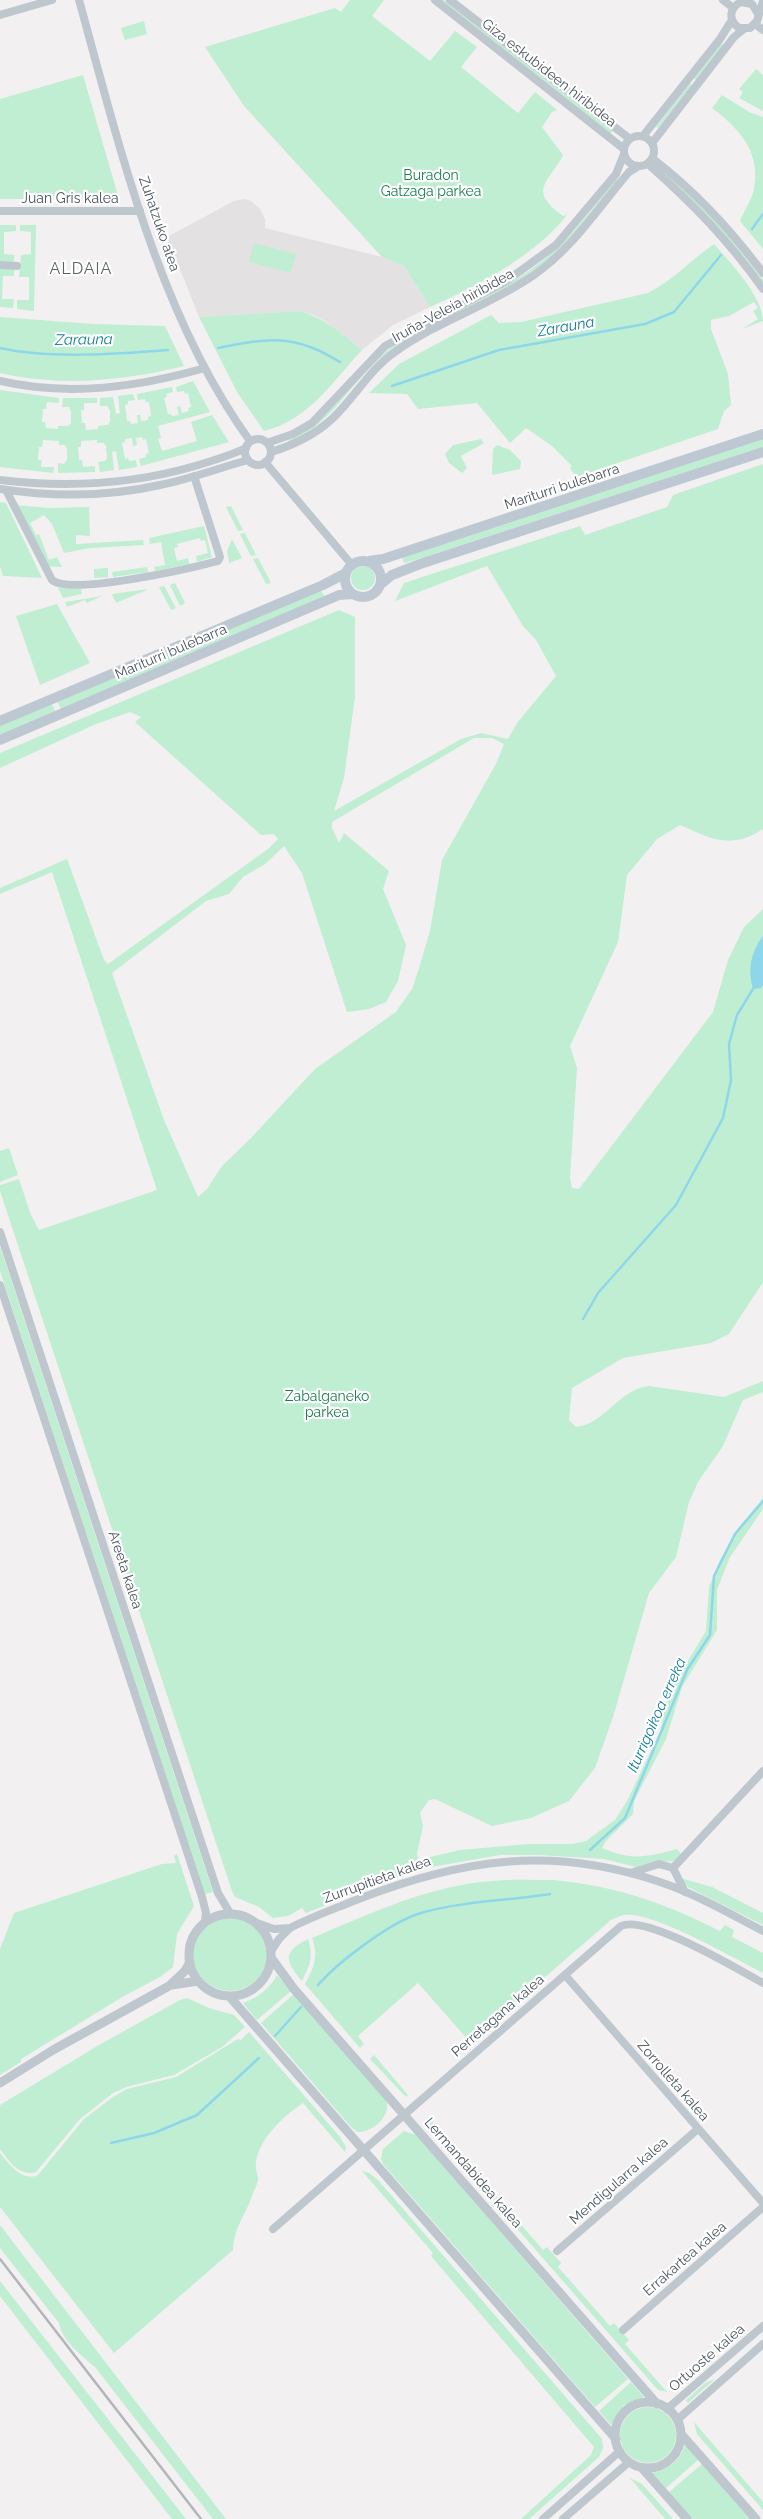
<!DOCTYPE html>
<html>
<head>
<meta charset="utf-8">
<style>
	body { margin:0 }
	canvas { display:block; background:#f2f0f0 }
</style>
</head>
<body>
<canvas width="763" height="2519"></canvas>
<script>
const g = document.querySelector('canvas').getContext('2d');
g.lineJoin = 'round';
function fill(path, color) {
  g.fillStyle = color;
  g.fill(path, 'evenodd');
}
function trace(path, color, width, dash) {
  g.strokeStyle = color;
  g.lineWidth = width;
  g.lineCap = dash ? 'butt' : 'round';
  g.setLineDash(dash || []);
  g.stroke(path);
}
function drawText(font, color, halo, rows, align = 'center') {
  g.font = font + ' Raleway,sans-serif';
  g.lineWidth = 4.5;
  g.setLineDash([]);
  g.textBaseline = 'middle';
  g.strokeStyle = halo;
  g.fillStyle = color;
  for (const [text, x, y, turn = 0] of rows) {
    g.save();
    g.translate(x, y);
    g.rotate((+turn || 0) * Math.PI / 180);
    g.textAlign = isNaN(turn) ? turn : align;
    if (halo) g.strokeText(text, 0, 0);
    g.fillText(text, 0, 0);
    g.restore();
  }
}
fill(new Path2D(`
	M244 199 251 201 260 209 265 219V228L382 257 404 266 430 307 393 325 362 350 328 323 314 315 299 311 199 317 167 237 234 201Z`), '#e3e1e2');
fill(new Path2D(`
	M350 0H384L372 16 430 61 455 31 477 47 461 67 518 113 535 92 557 110 552 112 542 127 563 155C550 182 526 189 563 216L567 215C536 255 476 287 430 307L404 266 382 257 244 106 205 47 335 8 341 12Z
	M440 0H444L613 131 610 134Z
	M144 21 147 34 125 40 121 28Z
	M721 43 724 45 696 80 693 78Z
	M756 69 763 75V111L739 98 743 92 739 89Z
	M83 75 119 199H0V99Z
	M690 83 692 85 658 128 656 127Z
	M722 95 749 112 763 117V249L740 221C744 211 750 202 753 193 763 154 740 129 712 108Z
	M668 173C703 206 735 240 763 280V284C734 244 703 208 666 176Z
	M616 179 618 181C603 199 589 220 573 237 551 260 524 278 496 294 459 315 416 329 383 356 346 387 336 420 289 443L288 441C336 416 353 374 396 344 446 314 503 294 548 256 574 234 594 206 616 179Z
	M0 225H16V231L4 232V254L15 255 13 263 0 262Z
	M20 225H36L34 311 17 309V300H29V277H19L21 255 31 254V232L20 231Z
	M254 243 296 254 291 273 249 262Z
	M714 244C730 262 763 297 763 321L742 329 758 319 753 311 758 308 754 302 729 316 711 320V329L728 374 731 405 724 411 718 429 576 477 570 468 572 466 552 446 526 428 510 443 477 403 418 409 407 394 369 393 399 364 491 315 499 323 521 322 648 293C672 281 692 259 714 244Z
	M0 268 14 270V276H3L2 299H14L13 308 0 307Z
	M299 311C324 317 342 334 362 350 331 383 310 419 264 431L237 392 199 317Z
	M0 317 93 324 165 326 184 366C123 381 62 387 0 373Z
	M193 381 210 412 158 426 161 438 158 439 162 451 197 441 191 422 212 415 229 442 141 466 139 459 146 457V454L149 453 146 439 143 440 142 437 136 438 137 445 133 446 132 438 125 439V442L122 443 125 459 128 458 129 461 136 460 137 467 119 470 116 451 112 452 114 470 100 472 98 462 105 461 107 458 106 446 104 443H97V440L81 441V447H78L79 460H82L83 467 95 466V472L58 473V463L64 464 67 460V449L65 445H59V441L43 440 42 447H39L38 460H42L41 467H54L53 473 0 467V390L59 398V403L47 402 46 409H43L42 422H45L46 428 58 429V426H68L71 423V411L69 407H62L63 398H97V403H84V410H81L82 423H85L86 430 98 429V426L108 425 110 421V410L107 406H100V398L113 397 116 414 120 413 118 396 133 394 135 400 128 401V404L125 405 127 421H130L131 424 138 423 137 415H140L141 421 148 420V417L151 416 149 402H146L145 399 138 400 137 394 172 387 173 392 166 394 167 397 164 398 168 414H171L172 416 179 415 177 407 180 406 182 413 189 411 188 408 191 407 188 393 185 394 184 391 177 392 176 387Z
	M763 438V447L425 557 404 563 402 557Z
	M481 439 484 443 461 456 467 468 462 473 449 463 445 454 453 445Z
	M497 445 510 450 521 461 520 469 492 475 493 449Z
	M763 464V829C730 850 712 839 680 825L657 839 627 875 618 942 570 1046 577 1068 570 1178 572 1188 579 1189 713 1012 728 960 744 927 763 909V1282L729 1334 711 1343 623 1358 572 1388 569 1420 576 1427C605 1424 619 1389 649 1386L724 1397 763 1381V1392L743 1400 723 1446 698 1482 689 1502 676 1557 649 1593 613 1717 595 1768 569 1801 531 1818 492 1826 435 1799 429 1800 420 1813 423 1826 417 1853 418 1860 460 1850 529 1844H572L586 1841 615 1820 627 1801 660 1732 668 1694 706 1631 709 1587 720 1560 738 1528 763 1498V1509L730 1557 717 1590V1630L682 1687 666 1739 634 1801 633 1814 606 1841 602 1848C632 1861 647 1857 677 1849L681 1854 679 1861 651 1862 636 1867 604 1859 539 1855H500L420 1869 306 1913 302 1908 288 1916 273 1918 259 1907 235 1897 232 1891 0 1191V1185L19 1179 31 1215 39 1230 157 1190 52 872 0 894V888L67 859 104 960 108 964 268 849 278 839 274 834 261 835 135 722 141 717 130 712 96 724 0 768V753L339 610 355 617V697L344 778 334 811 461 739 481 733 508 739 517 723 556 676 536 640 523 626 487 566 395 601 404 583 580 526 585 535 667 507 673 495ZM474 738H492L504 744 497 762 442 860 430 931 420 965 412 989 396 1012 315 1069 251 1138 222 1166 207 1189 198 1197 164 1120 112 973 206 901 229 894 243 877 265 864 284 846 302 873 347 1012 369 1009 386 1002 398 981 406 945 383 889 389 871 344 833 339 843 332 828V822Z
	M0 502 6 503 42 578 3 576 0 566Z
	M14 505 49 508 89 507 90 536 76 535V544L143 540 144 545 90 548 64 553 52 524 44 515 30 523 36 535 39 534 49 560 57 557 62 567 46 566Z
	M231 506 243 530 238 531 226 507Z
	M204 526 212 557 197 562 196 556 208 553 205 540 201 541 200 538 177 544 178 547 174 548 177 561 188 558 189 564 155 571 154 567 165 565 161 542 150 544 149 538Z
	M245 533 256 555 251 556 240 534Z
	M232 539 242 558 229 563 227 551Z
	M258 558 271 583 266 584 253 559Z
	M351 578a12 12 0 1 1 24 0a12 12 0 1 1-24 0Z
	M147 567 148 572 113 577 112 572Z
	M108 568V577L94 578V569Z
	M175 583 185 603 180 606 170 585Z
	M164 586 176 608 171 610 159 587Z
	M58 588 81 589 82 594 63 598Z
	M149 589 116 603 112 594Z
	M321 590 325 597 61 709 57 702Z
	M102 596 87 603 85 600 67 607 65 602Z
	M57 604 90 663 40 685 16 616Z
	M52 704 55 711 0 735V726Z
	M9 1148 18 1175 0 1182V1151Z
	M0 1246 213 1892 205 1894 0 1271Z
	M177 1854 194 1906 177 1934 173 1967 160 1977 124 1996 21 2059V2062L0 2075V1949L14 1913 162 1864 176 1863 174 1856Z
	M680 1878 712 1887 763 1913V1925L688 1887Z
	M554 1880C619 1887 662 1902 720 1931L725 1925 734 1930 732 1937 763 1953V1973C735 1959 654 1912 626 1915 621 1915 616 1918 611 1920L470 2042 418 1983 358 2036 364 2044 360 2048 305 1984C314 1968 319 1955 312 1938 369 1914 430 1885 493 1881 513 1879 534 1880 554 1880Z
	M193 1954a37 37 0 1 1 74 0a37 37 0 1 1-74 0Z
	M308 1939C314 1958 310 1964 302 1981 285 1961 282 1952 308 1939Z
	M277 1975 291 1991 257 2020 243 2003C258 1997 269 1990 277 1975Z
	M294 1994 386 2100C392 2115 373 2133 357 2132L351 2127 261 2023Z
	M187 1998 209 2008 234 2015 245 2027 222 2047 174 2075 126 2087 113 2093 80 2119 36 2172C19 2177 9 2161 0 2149V2105L99 2045 180 2000Z
	M249 2032 340 2137 346 2147 345 2152 303 2103C283 2117 260 2137 256 2162 255 2167 257 2173 258 2178 258 2184 254 2190 252 2196 245 2217 235 2224 233 2250L114 2353 0 2207V2153C9 2164 22 2182 38 2175L84 2119 113 2097 127 2089 176 2077 238 2039 241 2040Z
	M374 2055 408 2095 406 2097 370 2059Z
	M427 2116 543 2250 547 2247 561 2263 558 2267 610 2326 614 2323 629 2340 625 2344 667 2392 658 2390 432 2131Z
	M404 2131 416 2135 628 2379 595 2407 383 2164 381 2159 383 2149Z
	M362 2171 369 2173 378 2180 602 2439 603 2448 599 2457 529 2519H521L591 2455 594 2447 431 2256 433 2253Z
	M0 2225 226 2519H213L95 2367C82 2356 62 2341 59 2323L0 2248Z
	M0 2281 186 2519H172L0 2296Z
	M715 2379 688 2403 686 2400 705 2383Z
	M631 2382 644 2397 624 2405 611 2425 599 2411Z
	M620 2435a28 28 0 1 1 56 0a28 28 0 1 1-56 0Z
	M694 2422 763 2502V2510L697 2434Z
	M685 2445 698 2460 666 2488 652 2473C669 2469 680 2461 685 2445Z
	M702 2464 750 2519H692L669 2492Z
	M630 2478 642 2484 673 2519H665Z`), '#c0eed2');
fill(new Path2D(`
	M763 936V985L761 988 753 989C747 969 751 952 763 936Z`), '#8ed7ea');
trace(new Path2D(`
	M752 229 763 214
	M0 348C48 359 118 354 168 350
	M218 348C269 338 294 333 340 362
	M392 386 499 350 645 324 674 312 721 255
	M583 1319 598 1293 676 1205 723 1118 731 1080 729 1044 737 1015 753 989
	M590 1850 625 1818 687 1670 710 1635 714 1576 735 1534 763 1501
	M318 1985C338 1962 392 1921 421 1913 462 1901 507 1901 550 1894
	M275 2036 301 2007
	M111 2143 154 2133 197 2115 259 2058`), '#8ed7ea', 2.5);
trace(new Path2D(`
	M79 0C120 148 159 316 250 441
	M435 0 624 149
	M450 0 630 139
	M723 0 733 8
	M758 14 752 4 741 2C729 8 728 20 739 28H750L757 21 763 1
	M0 15 52 0
	M755 24 763 30
	M624 151a15 15 0 1 1 30 0a15 15 0 1 1-30 0Z
	M643 136 720 39 732 20
	M652 143 734 37 744 29
	M653 159C696 192 731 230 763 273
	M648 164C693 204 728 240 763 289
	M0 211H140
	M0 265 17 266
	M0 381C69 397 138 387 205 368
	M245 452a13 13 0 1 1 26 0a13 13 0 1 1-26 0Z
	M267 443 293 434 312 423 385 346 505 282 556 245 616 174 624 154
	M271 452C294 445 315 435 333 418 355 397 369 370 395 352 436 322 491 305 534 275 574 247 598 208 629 172L637 167
	M265 462 352 565
	M0 480C67 488 130 485 195 466 212 461 229 456 246 448
	M0 489C53 497 107 497 160 485 190 479 219 468 248 460
	M6 490 52 580C70 596 192 568 218 561L220 557 194 476
	M0 1232 218 1893 230 1913
	M0 1285 202 1897 206 1913 205 1921
	M673 1868 763 1771
	M630 1873 659 1864 673 1868 685 1892
	M257 1923 274 1929 290 1928
	M271 1951 279 1939 290 1928C311 1917 334 1909 356 1900 461 1859 551 1845 660 1882 696 1894 730 1914 763 1931
	M565 1975 763 2203
	M273 2229 621 1926C646 1914 737 1969 763 1983
	M557 2251 698 2129
	M623 2330 763 2207
	M667 2409 763 2326
	M677 2420 763 2344
	M543 2519 620 2451
	M563 2519 629 2462`), '#bec7ce', 8);
trace(new Path2D(`
	M189 1955a41 41 0 1 1 82 0a41 41 0 1 1-82 0Z
	M272 1959 294 1989 657 2404
	M172 1985 198 1981
	M229 1996 616 2439
	M0 2083 53 2050 169 1986 185 1971 190 1962
	M615 2435a33 33 0 1 1 66 0a33 33 0 1 1-66 0Z
	M681 2434 756 2519
	M642 2468 687 2519`), '#bec7ce', 9);
trace(new Path2D(`
	M369 561 383 559 763 434
	M345 579a18 18 0 1 1 36 0a18 18 0 1 1-36 0Z
	M381 584 392 575 420 564 763 452
	M0 721 323 585 346 573
	M0 740 339 595 353 594`), '#bec8d3', 10);
trace(new Path2D(`
	M0 2259 201 2519`), '#b2b5ba', 2.5);
drawText('14px', '#48535d', '#fff', [
	["Giza eskubideen hiribidea",549,73,38],
	["Juan Gris kalea",70,199],
	["Zuhatzuko atea",159,224,71],
	["Iruña-Veleia hiribidea",453,306,-29],
	["Mariturri bulebarra",562,487,-18],
	["Mariturri bulebarra",171,652,-23],
	["Areeta kalea",125,1570,72],
	["Zurrupitieta kalea",377,1880,-20],
	["Perretagana kalea",498,2016,-41],
	["Zorrolleta kalea",673,2081,49],
	["Lermandabidea kalea",473,2173,49],
	["Mendigularra kalea",619,2181,-41],
	["Errakartea kalea",685,2259,-41],
	["Ortuoste kalea",707,2358,-41]
]);
drawText('14px', '#197e4b', '#fff', [
	["Buradon",431,176],
	["Gatzaga parkea",431,192],
	["Zabalganeko",327,1397],
	["parkea",327,1413]
]);
drawText('italic 15px', '#107d99', '#fff', [
	["Zarauna",566,327,-10],
	["Zarauna",84,340,-1],
	["Iturrigoikoa erreka",657,1715,-66]
]);
g.letterSpacing = '1px';
drawText('16px', '#5c6065', '#fff', [
	["ALDAIA",81,269]
]);
g.letterSpacing = '0px';
</script>
</body>
</html>
